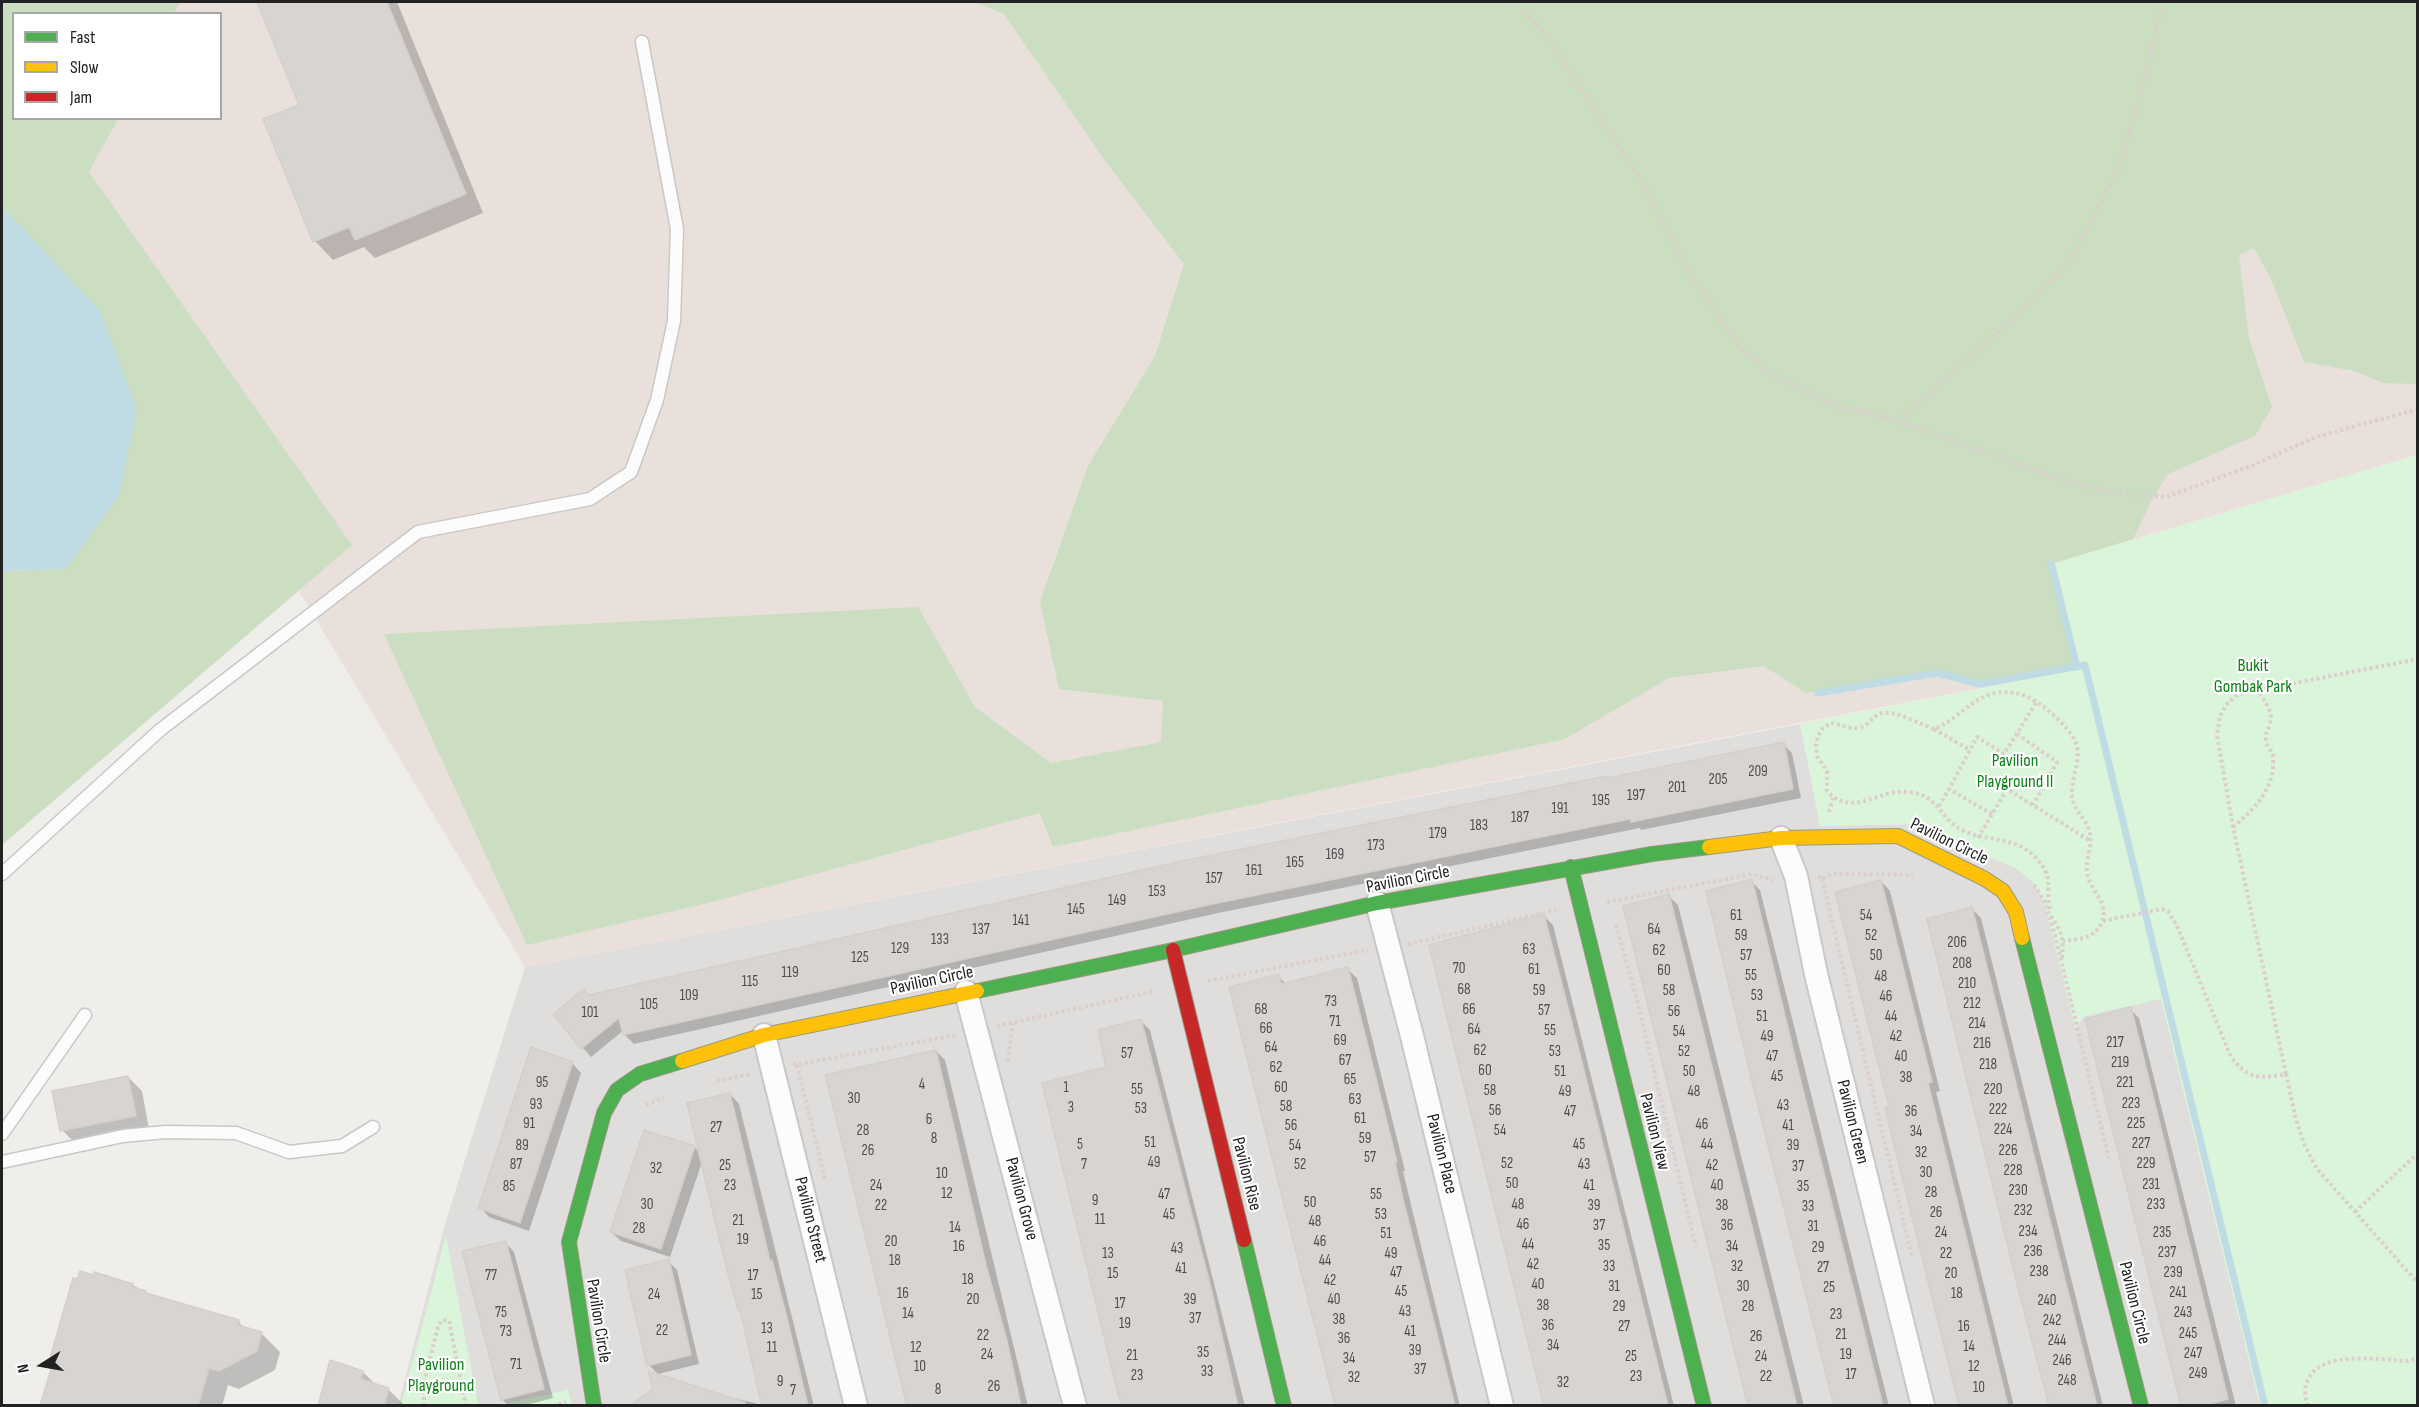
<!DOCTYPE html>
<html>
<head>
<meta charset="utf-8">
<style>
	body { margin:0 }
	#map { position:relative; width:2419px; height:1407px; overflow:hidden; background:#f0eeeb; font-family:"Sofia Sans Condensed",sans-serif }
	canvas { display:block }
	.frame { position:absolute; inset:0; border:3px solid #222; pointer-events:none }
	.legend { position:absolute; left:12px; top:12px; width:210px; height:108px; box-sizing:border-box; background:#fff; border:2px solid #a7a7a7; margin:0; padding:8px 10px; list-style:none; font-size:18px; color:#222 }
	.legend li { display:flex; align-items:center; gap:12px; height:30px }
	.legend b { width:30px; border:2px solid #a7a7a7 }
	.north { position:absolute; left:12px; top:1335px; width:60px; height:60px; -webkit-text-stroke:4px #fff; paint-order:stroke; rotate:259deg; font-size:16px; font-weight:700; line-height:24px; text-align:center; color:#222 }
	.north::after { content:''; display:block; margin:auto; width:21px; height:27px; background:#222; clip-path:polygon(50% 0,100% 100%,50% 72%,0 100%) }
</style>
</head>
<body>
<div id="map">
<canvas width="2419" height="1407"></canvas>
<div class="frame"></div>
<ul class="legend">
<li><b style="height:8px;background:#4caf50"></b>Fast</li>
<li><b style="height:8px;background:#ffc107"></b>Slow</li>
<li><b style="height:8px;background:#c62828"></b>Jam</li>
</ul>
<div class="north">N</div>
</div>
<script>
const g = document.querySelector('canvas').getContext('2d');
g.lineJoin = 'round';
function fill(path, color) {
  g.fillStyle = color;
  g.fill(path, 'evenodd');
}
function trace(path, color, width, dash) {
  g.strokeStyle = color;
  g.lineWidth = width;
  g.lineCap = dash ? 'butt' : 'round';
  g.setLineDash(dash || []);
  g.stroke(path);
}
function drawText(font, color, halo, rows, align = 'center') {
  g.font = font + ' "Sofia Sans Condensed",sans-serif';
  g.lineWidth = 4.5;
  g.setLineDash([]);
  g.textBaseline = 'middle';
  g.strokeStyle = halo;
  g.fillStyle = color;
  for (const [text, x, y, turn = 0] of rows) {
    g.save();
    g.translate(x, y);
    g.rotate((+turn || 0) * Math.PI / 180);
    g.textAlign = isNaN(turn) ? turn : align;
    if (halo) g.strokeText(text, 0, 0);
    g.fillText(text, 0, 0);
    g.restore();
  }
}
fill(new Path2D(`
	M1800 724 1821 826 1914 824 2016 868 2033 882 2044 901 2076 1027 2084 1016 2161 998 2260 1405 398 1406 445 1224 525 967Z`), '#dfdedc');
fill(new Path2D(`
	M2 2H2417V455L2055 563 2081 669 525 967 117 289 2 139ZM14 14H220V118H14Z`), '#eae0db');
fill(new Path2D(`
	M2 2H180L174 13 14 14V118L118 119 89 172 352 545 2 845V571L66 569 13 218 2 209Z
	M974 2H2417V384L2383 383 2355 371 2304 362 2272 281 2254 248 2239 255 2249 338 2272 407 2255 436 2168 474 2153 498 2133 539 2055 563 2081 669 1980 682 1937 671 1806 693 1764 666 1669 678 1565 739 1053 847 1040 813 708 903 527 945 384 634 918 607 975 707 1051 763 1161 742 1163 701 1059 689 1040 602 1088 466 1155 356 1184 264 1106 162 1004 14Z`), '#cbdec1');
fill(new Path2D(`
	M2417 455V1405H2260L2161 999 2084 1016 2075 1028 2044 901 2033 882 2016 868 1914 824 1820 826 1800 724 2081 669 2055 563Z
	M446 1236 478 1405H401Z
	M568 1390 572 1405H499Z`), '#daf5da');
fill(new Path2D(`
	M2 209 13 218 100 311 137 410 119 495 66 569 2 571Z`), '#bfdbe3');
fill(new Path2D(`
	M259 2H397L483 213 375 258 364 247 333 260 315 241 301 106Z
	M1783 744 1792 753 1801 798 1641 830 1640 828 1605 835 1218 913 634 1044 625 1035 624 1030 591 1057 555 1015 589 996Z
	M1751 881 1760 890 1889 1406H1835Z
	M1881 881 1890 891 1940 1091 1936 1092 2014 1406H1961L1891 1108Z
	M1669 896 1678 905 1804 1406H1751Z
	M1972 909 1981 918 2103 1406H2050Z
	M1544 916 1553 925 1674 1406H1545Z
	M1347 969 1357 978 1405 1171H1403L1412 1209 1460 1406H1336L1278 976 1286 984Z
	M2130 1009 2139 1018 2236 1406H2183Z
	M1141 1021 1150 1030 1245 1406H1123L1108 1068Z
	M936 1051 945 1060 1028 1406H908Z
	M572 1063 581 1073 529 1231 489 1217 480 1207Z
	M128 1077 142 1091 149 1129 76 1144 62 1130Z
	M730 1094 739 1104 814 1406H765L703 1159 670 1257 621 1241 611 1232 694 1147 702 1155Z
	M505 1242 514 1252 553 1398 522 1406H509L502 1399Z
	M668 1261 677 1270 699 1364 658 1374 649 1365Z
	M133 1285 149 1296 238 1321 245 1329 261 1333 280 1352 275 1370 239 1389 228 1385 222 1406H42L53 1368 49 1365Z
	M363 1372 376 1385 388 1389 405 1406H319Z
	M708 1392 755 1403 758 1406H645Z`), '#0003');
trace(new Path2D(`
	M2051 564 2077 667
	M2081 666 2085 665 2265 1406
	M1818 693 1937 673 1980 684 2080 666`), '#bfdbe3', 7);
const building = new Path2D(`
	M257 2H387L466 194 355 240 349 227 313 242 263 119 299 105Z
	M1784 742 1793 789 1631 822 1630 819 1595 826 1208 905 623 1035 619 1018 581 1049 553 1014 584 989 589 995 1182 861 1606 776 1607 778Z
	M1752 879 1801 1082 1883 1406H1834L1757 1102 1706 891Z
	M1881 880 1932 1082 1928 1083 2008 1406H1959L1885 1108 1889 1107 1835 892Z
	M1669 894 1758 1251 1797 1406H1748L1725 1313 1623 906Z
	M1972 907 2059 1256 2097 1406H2049L2018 1288 1927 919Z
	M1544 914 1599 1129 1668 1406H1544L1528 1342 1429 945Z
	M1348 967 1397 1162H1395L1403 1199 1455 1406H1335L1229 987 1279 974 1281 984Z
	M2131 1007 2228 1399 2202 1406H2181L2085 1019Z
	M1141 1019 1210 1284 1238 1406H1122L1117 1390 1042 1083 1106 1067 1098 1030Z
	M531 1047 573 1062 520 1223 478 1208Z
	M936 1050 986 1265 1007 1341 1021 1406H907L835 1114 825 1075Z
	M128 1076 136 1116 60 1131 52 1091Z
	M730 1093 770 1261 772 1260 786 1314 808 1406H762L740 1310H738L723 1255 687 1103Z
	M644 1130 695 1146 661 1249 610 1232Z
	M506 1241 544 1389 501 1400 462 1251Z
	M669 1259 691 1355 647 1366 625 1270Z
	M80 1271 93 1275 94 1272 133 1284V1287L146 1291V1293L239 1320 238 1325 262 1332 257 1351 219 1371 209 1368 198 1406H40L52 1366 48 1365 73 1278 77 1279Z
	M330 1360 363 1371 361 1379 389 1388 384 1406H318Z
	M648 1371 745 1402 744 1406H629L653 1389Z`);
fill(building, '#d7d4d2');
trace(building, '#d3d0cc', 1.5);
const lane = new Path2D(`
	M2 874 160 730 418 532 590 499 631 472 657 400 674 321 677 229 642 42
	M2 1134 85 1015
	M2 1162 123 1136 165 1132 236 1133 289 1152 342 1146 373 1127`);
const street = new Path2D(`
	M1781 838 1796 876 1816 974 1923 1406
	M1377 903 1412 1036 1502 1406
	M966 992 1075 1406
	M764 1035 856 1406`);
const fast = new Path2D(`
	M1571 867 1704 1406
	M2022 938 2141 1406
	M977 991 1173 950 1377 903 1652 854 1709 847
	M1244 1240 1284 1406
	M594 1406 569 1242 604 1113 617 1090 640 1074 682 1061`);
const slow = new Path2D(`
	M1709 847 1781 838 1898 836 1985 879 2003 891 2016 912 2022 938
	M682 1061 764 1035 977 991`);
const jam = new Path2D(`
	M1173 950 1244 1240`);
trace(lane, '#c9c8c7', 15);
trace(street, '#c9c8c7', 26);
trace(fast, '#999a82', 16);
trace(slow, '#999a82', 16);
trace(jam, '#999a82', 16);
trace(new Path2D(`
	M1517 2 1550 41 1639 177 1695 282 1739 346 1775 377 1839 406 1899 421 2059 479 2105 492 2166 497 2251 466 2316 437 2418 409
	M1899 421 2010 321 2071 260 2118 170 2150 61 2162 2
	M1934 729 1970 750
	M2017 734 2057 762 2033 805
	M1939 806 1949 789
	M1829 812 1833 798
	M1992 814 1949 789 1977 737 2004 754 2036 703
	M2233 827C2254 810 2276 787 2273 757 2273 751 2267 747 2266 741 2265 733 2268 730 2270 723 2274 711 2263 699 2257 689
	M1978 838 2007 789 2089 840
	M1818 876 1822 879 1831 874 1913 875
	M1822 879 1912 1257
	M2034 885 2045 902 2055 935 2109 1159
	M1607 902 1752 874 1773 880
	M2050 909C2045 885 2055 879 2036 858 2017 836 1987 842 1964 831 1938 819 1940 793 1905 792 1876 790 1852 818 1827 791V771L1817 756 1816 745 1818 736 1823 728 1831 723C1843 725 1856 733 1867 724 1873 719 1875 714 1883 713 1898 711 1919 724 1934 729 1965 717 1978 684 2020 694 2037 698 2068 725 2075 741 2082 757 2073 773 2072 790 2070 806 2082 814 2088 827 2095 842 2085 858 2087 872 2089 891 2110 901 2102 922 2095 939 2079 939 2063 941
	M2051 916C2062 931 2064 941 2062 959
	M2103 921 2162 909 2168 911 2177 926 2231 1057C2248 1079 2258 1079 2286 1074L2296 1120 2305 1146 2317 1169 2418 1283
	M1616 925 1638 1004 1696 1247
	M1408 944 1556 910
	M1208 981 1368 950
	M997 1026 1156 991
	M1008 1061 1013 1023
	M793 1065 957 1035
	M797 1065 825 1179
	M2286 1074 2233 827 2217 735 2220 716 2226 705 2238 694 2418 659
	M717 1081 751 1074
	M646 1105 664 1097
	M2355 1212 2418 1153
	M424 1406V1381L438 1327 442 1320 449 1321 466 1406
	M553 1406 566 1402
	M2308 1406C2305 1398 2304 1390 2307 1382 2318 1349 2381 1360 2408 1361L2418 1358`), '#dccecd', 4, [3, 3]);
trace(lane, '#fdfcfc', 12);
trace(street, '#fdfcfc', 22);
trace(fast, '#4caf50', 14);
trace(slow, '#ffc107', 14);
trace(jam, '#c62828', 14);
drawText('15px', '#4f4e4e', null, [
	["209",1758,772],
	["205",1718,780],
	["201",1677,788],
	["197",1636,796],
	["195",1601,801],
	["191",1560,809],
	["187",1520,818],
	["183",1479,826],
	["179",1438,834],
	["173",1376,846],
	["169",1335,855],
	["165",1295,863],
	["161",1254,871],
	["157",1214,879],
	["153",1157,892],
	["149",1117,901],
	["145",1076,910],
	["61",1736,916],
	["54",1866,916],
	["141",1021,921],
	["137",981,930],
	["64",1654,930],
	["59",1741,936],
	["52",1871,936],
	["133",940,940],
	["206",1957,943],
	["129",900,949],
	["63",1529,950],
	["62",1659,951],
	["57",1746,956],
	["50",1876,956],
	["125",860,958],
	["208",1962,964],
	["70",1459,969],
	["61",1534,970],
	["60",1664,971],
	["119",790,973],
	["55",1751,976],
	["48",1881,977],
	["115",750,982],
	["210",1967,984],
	["68",1464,990],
	["59",1539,991],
	["58",1669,991],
	["109",689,996],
	["53",1757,996],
	["46",1886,997],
	["73",1331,1002],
	["212",1972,1004],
	["105",649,1005],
	["68",1261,1010],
	["66",1469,1010],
	["57",1544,1011],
	["56",1674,1012],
	["101",590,1013],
	["51",1762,1017],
	["44",1891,1017],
	["71",1335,1022],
	["214",1977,1024],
	["66",1266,1029],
	["64",1474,1030],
	["55",1550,1031],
	["54",1679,1032],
	["49",1767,1037],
	["42",1896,1037],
	["69",1340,1041],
	["217",2115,1043],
	["216",1982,1044],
	["64",1271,1048],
	["62",1480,1051],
	["53",1555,1052],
	["52",1684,1052],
	["57",1127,1054],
	["47",1772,1057],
	["40",1901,1057],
	["67",1345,1061],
	["219",2120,1063],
	["218",1988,1065],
	["62",1276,1068],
	["60",1485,1071],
	["51",1560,1072],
	["50",1689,1072],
	["45",1777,1077],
	["38",1906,1078],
	["65",1350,1080],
	["95",542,1083],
	["221",2125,1083],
	["4",922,1085],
	["1",1066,1088],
	["60",1281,1088],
	["55",1137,1090],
	["220",1993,1090],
	["58",1490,1091],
	["49",1565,1092],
	["48",1694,1092],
	["30",854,1099],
	["63",1355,1100],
	["223",2131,1104],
	["93",536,1105],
	["43",1783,1106],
	["58",1286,1107],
	["3",1071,1108],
	["53",1141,1109],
	["222",1998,1110],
	["56",1495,1111],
	["47",1570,1112],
	["36",1911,1112],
	["61",1360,1119],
	["6",929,1120],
	["91",529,1124],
	["225",2136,1124],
	["46",1702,1125],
	["56",1291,1126],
	["41",1788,1126],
	["27",716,1128],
	["224",2003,1130],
	["28",863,1131],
	["54",1500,1131],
	["34",1916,1132],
	["8",934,1139],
	["59",1365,1139],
	["51",1150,1143],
	["227",2141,1144],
	["5",1080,1145],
	["45",1579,1145],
	["44",1707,1145],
	["89",522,1146],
	["54",1295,1146],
	["39",1793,1146],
	["26",868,1151],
	["226",2008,1151],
	["32",1921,1153],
	["57",1370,1158],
	["49",1154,1163],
	["52",1507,1164],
	["229",2146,1164],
	["87",516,1165],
	["7",1084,1165],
	["52",1300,1165],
	["43",1584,1165],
	["25",725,1166],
	["42",1712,1166],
	["37",1798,1167],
	["32",656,1169],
	["228",2013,1171],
	["30",1926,1173],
	["10",942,1174],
	["50",1512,1184],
	["231",2151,1185],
	["23",730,1186],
	["24",876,1186],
	["41",1589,1186],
	["40",1717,1186],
	["85",509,1187],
	["35",1803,1187],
	["230",2018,1191],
	["28",1931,1193],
	["12",947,1194],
	["47",1164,1195],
	["55",1376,1195],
	["9",1095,1201],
	["50",1310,1203],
	["30",647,1205],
	["48",1518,1205],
	["233",2156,1205],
	["22",881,1206],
	["39",1594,1206],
	["38",1722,1206],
	["33",1808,1207],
	["232",2023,1211],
	["26",1936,1213],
	["45",1169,1215],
	["53",1381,1215],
	["11",1100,1220],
	["21",738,1221],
	["48",1315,1222],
	["46",1523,1225],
	["37",1599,1226],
	["36",1727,1226],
	["31",1813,1227],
	["14",955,1228],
	["28",639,1229],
	["234",2028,1232],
	["24",1941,1233],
	["235",2162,1233],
	["51",1386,1234],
	["19",743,1240],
	["20",891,1242],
	["46",1320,1242],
	["44",1528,1245],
	["35",1604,1246],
	["16",959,1247],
	["34",1732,1247],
	["29",1818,1248],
	["43",1177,1249],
	["236",2033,1252],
	["237",2167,1253],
	["13",1108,1254],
	["49",1391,1254],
	["22",1946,1254],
	["18",895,1261],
	["44",1325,1261],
	["42",1533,1265],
	["33",1609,1267],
	["32",1737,1267],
	["27",1823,1268],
	["41",1181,1269],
	["238",2039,1272],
	["47",1396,1273],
	["239",2173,1273],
	["15",1113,1274],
	["20",1951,1274],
	["77",491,1276],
	["17",753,1276],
	["18",968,1280],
	["42",1330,1281],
	["40",1538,1285],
	["31",1614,1287],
	["30",1743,1287],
	["25",1829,1288],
	["45",1401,1292],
	["241",2178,1293],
	["16",903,1294],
	["18",1957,1294],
	["24",654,1295],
	["15",757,1295],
	["20",973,1300],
	["39",1190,1300],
	["40",1334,1300],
	["240",2047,1301],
	["17",1120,1304],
	["38",1543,1306],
	["29",1619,1307],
	["28",1748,1307],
	["43",1405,1312],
	["75",501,1313],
	["243",2183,1313],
	["14",908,1314],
	["23",1836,1315],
	["37",1195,1319],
	["38",1339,1320],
	["242",2052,1321],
	["19",1125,1324],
	["36",1548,1326],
	["27",1624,1327],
	["16",1964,1327],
	["13",767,1329],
	["22",662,1331],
	["73",506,1332],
	["41",1410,1332],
	["245",2188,1334],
	["21",1841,1335],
	["22",983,1336],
	["26",1756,1337],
	["36",1344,1339],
	["244",2057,1341],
	["34",1553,1346],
	["14",1969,1347],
	["11",772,1348],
	["12",916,1348],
	["39",1415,1351],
	["35",1203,1353],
	["247",2193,1354],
	["24",987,1355],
	["19",1846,1355],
	["21",1132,1356],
	["25",1631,1357],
	["24",1761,1357],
	["34",1349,1359],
	["246",2062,1361],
	["71",516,1365],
	["10",920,1367],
	["12",1974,1367],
	["37",1420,1370],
	["33",1207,1372],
	["249",2198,1374],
	["17",1851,1375],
	["23",1137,1376],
	["23",1636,1377],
	["22",1766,1377],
	["32",1354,1378],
	["248",2067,1381],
	["9",780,1382],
	["32",1563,1383],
	["26",994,1387],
	["10",1979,1388],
	["8",938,1390],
	["7",793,1391]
]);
drawText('18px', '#0c8416', '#fff', [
	["Bukit",2253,666],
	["Gombak Park",2253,687],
	["Pavilion",2015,761],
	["Playground II",2015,782],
	["Pavilion",441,1365],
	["Playground",441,1386]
]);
drawText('18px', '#222', '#fff', [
	["Pavilion Circle",1949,842,26],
	["Pavilion Circle",1408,880,-11],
	["Pavilion Circle",932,981,-12],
	["Pavilion Green",1852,1122,76],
	["Pavilion View",1654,1132,76],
	["Pavilion Place",1441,1154,76],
	["Pavilion Rise",1246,1174,76],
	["Pavilion Grove",1021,1199,75],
	["Pavilion Street",810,1220,76],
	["Pavilion Circle",2134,1303,76],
	["Pavilion Circle",598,1321,81]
]);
</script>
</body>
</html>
